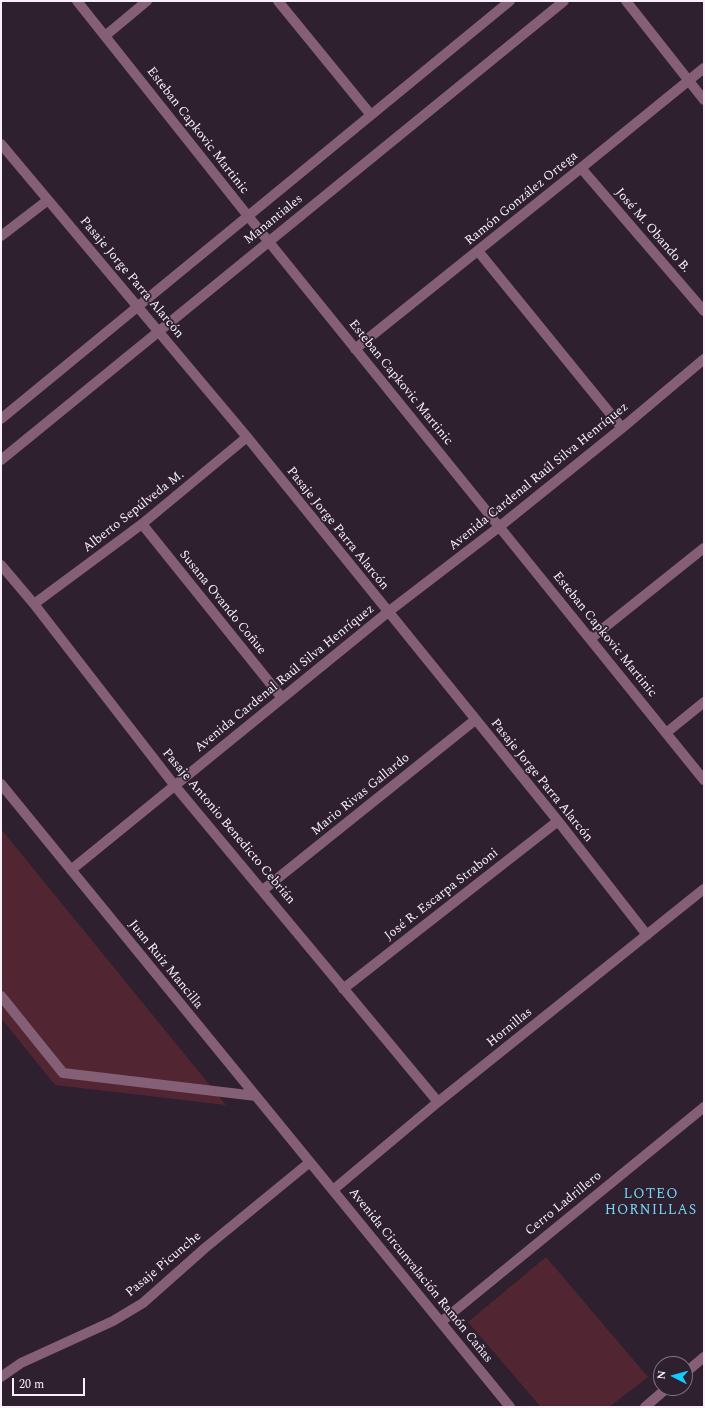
<!DOCTYPE html>
<html>
<head>
<meta charset="utf-8">
<style>
	body { margin:0 }
	#map { position:relative; width:705px; height:1408px; overflow:hidden; background:#2e202f; font-family:Spectral,serif }
	canvas { display:block }
	.frame { position:absolute; inset:0; border:2px solid #f9f0fa; pointer-events:none }
	.north { position:absolute; left:653px; top:1356px; width:40px; height:40px; box-sizing:border-box; background:#2e202f; border:1px solid #7f7380; border-radius:50%; rotate:276deg; font-size:11px; font-weight:700; line-height:16px; text-align:center; color:#f9f0fa }
	.north::after { content:''; display:block; margin:auto; width:14px; height:18px; background:#12cafb; clip-path:polygon(50% 0,100% 100%,50% 72%,0 100%) }
	.scale { position:absolute; left:12px; top:1378px; width:73px; height:18px; box-sizing:border-box; border:2px solid #f9f0fa; border-top:0; padding-left:5px; font-size:12px; line-height:14px; white-space:nowrap; color:#f9f0fa; -webkit-text-stroke:3px #2e202f; paint-order:stroke }
</style>
</head>
<body>
<div id="map">
<canvas width="705" height="1408"></canvas>
<div class="frame"></div>
<div class="north">N</div>
<div class="scale">20 m</div>
</div>
<script>
const g = document.querySelector('canvas').getContext('2d');
g.lineJoin = 'round';
function fill(path, color) {
  g.fillStyle = color;
  g.fill(path, 'evenodd');
}
function trace(path, color, width, dash) {
  g.strokeStyle = color;
  g.lineWidth = width;
  g.lineCap = dash ? 'butt' : 'round';
  g.setLineDash(dash || []);
  g.stroke(path);
}
function drawText(font, color, halo, rows, align = 'center') {
  g.font = font + ' Spectral,serif';
  g.lineWidth = 3.5;
  g.setLineDash([]);
  g.textBaseline = 'middle';
  g.strokeStyle = halo;
  g.fillStyle = color;
  for (const [text, x, y, turn = 0] of rows) {
    g.save();
    g.translate(x, y);
    g.rotate((+turn || 0) * Math.PI / 180);
    g.textAlign = isNaN(turn) ? turn : align;
    if (halo) g.strokeText(text, 0, 0);
    g.fillText(text, 0, 0);
    g.restore();
  }
}
fill(new Path2D(`
	M1 829 226 1105 55 1085 1 1018Z
	M546 1257 648 1377 609 1407H541L468 1322Z`), '#512632');
trace(new Path2D(`
	M77 1 248 216 704 780
	M278 1 371 115
	M626 1 704 100
	M105 36 147 1
	M1 144 247 437 558 821 647 935
	M581 168 704 311
	M1 236 48 200
	M478 251 622 428
	M355 349 581 168 704 68
	M1 419 510 1
	M1 460 564 1
	M142 524 282 698
	M1 565 34 604 175 786 438 1102
	M34 604 142 524 247 437
	M590 639 704 548
	M666 733 704 702
	M1 784 510 1407
	M71 870 388 612 499 527 622 428 704 359
	M263 890 475 720
	M343 989 558 821
	M1 996 63 1073 256 1096
	M333 1190 438 1102 704 889
	M441 1322 704 1107
	M685 1373 704 1357
	M1 1377 21 1363 113 1321 143 1303 205 1248 310 1162
	M645 1407 667 1388`), '#855f75', 10);
drawText('13px', '#f9f0fa', '#2e202f', [
	["Esteban Capkovic Martinic",197,131,52],
	["Ramón González Ortega",522,199,-39],
	["Manantiales",274,220,-39],
	["José M. Obando B.",652,231,49],
	["Pasaje Jorge Parra Alarcón",131,278,50],
	["Esteban Capkovic Martinic",400,383,51],
	["Avenida Cardenal Raúl Silva Henríquez",539,477,-39],
	["Alberto Sepúlveda M.",134,512,-38],
	["Pasaje Jorge Parra Alarcón",337,529,51],
	["Susana Ovando Coñue",222,603,51],
	["Esteban Capkovic Martinic",604,635,51],
	["Avenida Cardenal Raúl Silva Henríquez",285,679,-39],
	["Pasaje Jorge Parra Alarcón",541,781,51],
	["Mario Rivas Gallardo",361,795,-39],
	["Pasaje Antonio Benedicto Cebrián",228,827,50],
	["José R. Escarpa Straboni",442,895,-38],
	["Juan Ruiz Mancilla",165,965,51],
	["Hornillas",510,1028,-39],
	["Cerro Ladrillero",564,1204,-39],
	["Pasaje Picunche",164,1265,-40],
	["Avenida Circunvalación Ramón Cañas",420,1276,51]
]);
g.letterSpacing = '1px';
drawText('14px', '#77d4f5', '#2e202f', [
	["LOTEO",651,1195],
	["HORNILLAS",651,1211]
]);
g.letterSpacing = '0px';
</script>
</body>
</html>
